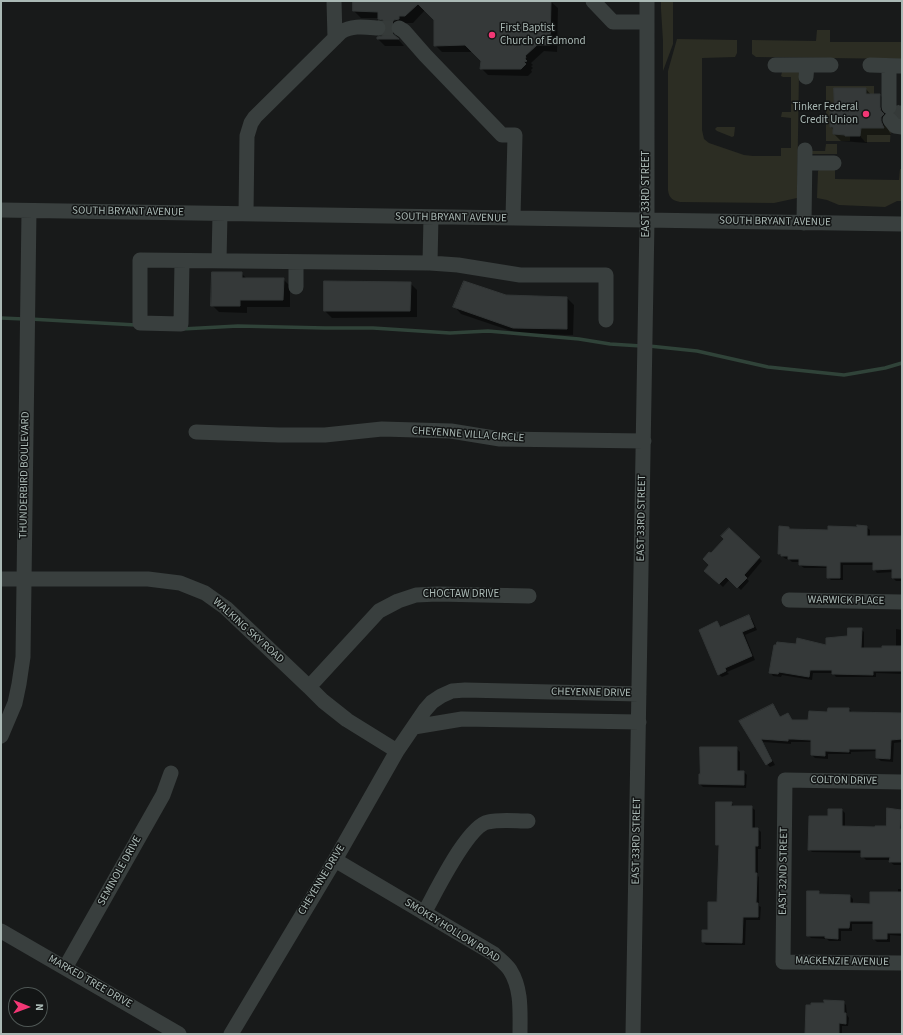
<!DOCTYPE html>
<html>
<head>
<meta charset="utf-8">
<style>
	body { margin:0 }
	#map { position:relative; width:903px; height:1035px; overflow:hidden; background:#181a1a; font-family:"Source Sans 3",sans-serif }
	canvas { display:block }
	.frame { position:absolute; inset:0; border:2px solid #aab9b5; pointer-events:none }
	.north { position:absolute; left:8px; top:987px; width:40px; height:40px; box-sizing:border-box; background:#131515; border:1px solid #4f5755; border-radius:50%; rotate:91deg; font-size:11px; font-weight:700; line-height:16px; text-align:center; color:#aab9b5 }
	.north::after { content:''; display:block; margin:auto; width:14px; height:18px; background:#f23775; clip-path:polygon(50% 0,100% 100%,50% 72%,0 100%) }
</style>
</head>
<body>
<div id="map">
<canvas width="903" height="1035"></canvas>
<div class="frame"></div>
<div class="north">N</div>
</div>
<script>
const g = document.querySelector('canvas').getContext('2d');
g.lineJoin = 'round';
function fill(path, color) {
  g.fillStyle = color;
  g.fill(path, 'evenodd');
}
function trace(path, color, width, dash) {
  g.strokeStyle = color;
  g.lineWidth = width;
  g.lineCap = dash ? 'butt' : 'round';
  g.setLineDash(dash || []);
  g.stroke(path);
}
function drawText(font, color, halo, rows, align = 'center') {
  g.font = font + ' "Source Sans 3",sans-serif';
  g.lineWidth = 3;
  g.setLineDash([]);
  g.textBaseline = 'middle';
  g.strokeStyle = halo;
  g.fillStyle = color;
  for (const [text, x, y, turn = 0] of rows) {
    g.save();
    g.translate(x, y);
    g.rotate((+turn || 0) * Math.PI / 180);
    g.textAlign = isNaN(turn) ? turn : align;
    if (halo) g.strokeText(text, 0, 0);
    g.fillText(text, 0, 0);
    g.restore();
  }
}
fill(new Path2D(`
	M661 1H673V44L663 71V41L661 9Z
	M817 30H830V42H902V59L756 57 752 54V40L816 41Z
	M677 39 737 40V53L735 57 702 58V130L704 139 709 143 744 155 753 156H781V148H791V118L782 117H781L782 112H791V77H783L781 76 782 72H799L797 198 774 203 680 202C672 200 669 198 668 190V71Z
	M826 86H874V94H866V88H834V105H830V127H833V134L845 135V136H850V141H826Z
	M885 120 891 127 890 142H865L860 136 861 128H884Z
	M717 127H735L734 136 732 137 717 131 715 129Z
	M826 144H837V154H812V151H825Z
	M835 169V179L899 180 900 169H902V201H897L885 207 839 205 827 200 817 198 818 171 819 170Z`), '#2c2d23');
fill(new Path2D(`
	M354 1H550L558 8 557 52 544 51 531 63 533 65 531 66 533 68 531 70 532 72 528 76 488 75 481 68 482 61 473 52H442L435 45V20L425 10 413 23H406V26L397 35 398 39 404 46H385L378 39 383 37 386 33 387 26H386L378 18H361L354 11Z
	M866 89 871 95H880L887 102 888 129 891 135H867V143L841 141 834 134V131L831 127 835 106Z
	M899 108H902V118L897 113Z
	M241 273 247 279H283L290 286V307H247V313L219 312 212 305Z
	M410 283 417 290V317L332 318 325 311Z
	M506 296 567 298 574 305 573 335 520 334 461 314 455 307Z
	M866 527 870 530V537H902V581H896L893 578V572L877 573 874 569V565H843V580H831L828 577V568H804L800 565V562H792L789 559H786L783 557 779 554 788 528 791 530 829 531Z
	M729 529 762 561 747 579 749 581 741 590 730 579 723 587 706 571 711 565V554L726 539Z
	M749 616 752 619 757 630 745 635 755 660 727 672 729 674 722 677 718 674 717 622 722 628Z
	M861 629 864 632V649H883L896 647V629L902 630V674L876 673V677H836L833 673H813L812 680 782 675 781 677 773 676 770 672 797 645 827 646 848 637Z
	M773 705 776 708 781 718 788 714 793 721H809L828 713 829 709H849L853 713 902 714V742L894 743 893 762 881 761 877 758V751L851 752V754H828V759L815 758 812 755V742H791V744L763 742 775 765 770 767 767 764 741 722Z
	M736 748 740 752V772H744L747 775 746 788 703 787 700 784Z
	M731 803 735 807H751L755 810V829H758L761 832V849H758V876L759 877V906L761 907 760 920H746L745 945H706L703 942 709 931 718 903 720 848 717 845Z
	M842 810 845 813V827L876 828 887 827 900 811 902 812V865H894L890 862V860H866L862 856V853L812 852 809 849 829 817Z
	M898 889H902V936L890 935V942H877L874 939V924H852V931H841V941H829L827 939 811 938 808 935 819 892 822 895 850 896 853 899V904L871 905 898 893Z
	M843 1002 846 1005 847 1015 849 1018 848 1026H842V1034H806Z`), '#0007');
trace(new Path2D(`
	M1 318 24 319
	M30 319 136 325
	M182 329 238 326 325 328H373L450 333 488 331 579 339 610 344 641 346
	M649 346 697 351 768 367 844 375 885 368 902 363`), '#304339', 3.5);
const building = new Path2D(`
	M353 1H551L550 45H537L525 56 526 57 525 59 527 61 524 62 526 64 521 69H480L481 61 465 45 434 46V20L418 4 405 16H399V19L394 20 391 24 390 27 391 32 399 39H377V37L382 36 386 33 387 28 386 24 383 20 378 19V12L353 11Z
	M834 88H866V94H880V107L881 111 884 114 881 117V121L884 128H861L860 136H845V135L833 134V127H830V104L834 105Z
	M212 272H242V278H284L283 300H240V306H211Z
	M324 281 411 282 410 311H324Z
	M464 281 506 295 567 297V329L513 328 453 307Z
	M857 525 867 526V536H902V578H892V569L873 570V562H840V578H827V566L799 565V559H788V556H781V554H778L779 526 789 527V529L828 530V526L857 527Z
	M729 528 760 557 744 575 747 578 737 588 726 577 719 584 704 571 709 565 703 559 709 552 711 553 724 539 721 536Z
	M749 615 754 627 742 632 752 656 725 668 726 671 718 675 699 630 717 621 720 627Z
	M848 628H862L861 648H882V646H902V671H873V675L832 674V670H810L809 677 779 672 778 674 769 673 774 645H776L777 642 796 644 797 638 826 645V638L847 636Z
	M773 704 780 717 788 713 792 720H808L809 711 827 712 828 708H849V712L902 713V739L891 740 890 759 876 758V749H849V752L825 751V756L811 755V740L793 739H788V741L761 739 772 761 766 765 739 721Z
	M700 747H737V771H744V785L699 784V774H700Z
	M716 802H732L731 806H752V828H758V846H755V873H757L756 903H758V917H743L742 943 702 942V930H708V902H717L719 845H716Z
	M887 808 901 810 900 829H902L901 862H889L890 857H861V850H808L809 816H828V809H842V826L875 827V826H886Z
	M807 891H819V894L850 895V903L870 904V892H902V933H887V939H873V921H850L849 928H838V939L825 938V936H807Z
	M824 1000 844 1001V1013H846V1024L839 1023V1034H805L806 1005H811V1003H824Z`);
fill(building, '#353939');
trace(building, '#323636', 1);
trace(new Path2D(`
	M378 28H399
	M892 107 894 113H902`), '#353a39', 15, [15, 8]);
trace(new Path2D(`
	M334 1 335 38
	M593 1 613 22H647
	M399 28 404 31 425 55 502 135H515L513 218
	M775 65H807
	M870 65 902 66
	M806 77 807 65H831
	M889 107V66
	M890 120 895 126 902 127
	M805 163H834
	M1 210 902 224
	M246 214 247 136 251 123 255 117 341 32C352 25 365 27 378 28
	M431 217 430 263 458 265 520 275H606V320
	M804 223 805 150
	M182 261 181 324 140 323V260L430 263
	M219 261 220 214
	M296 287V262
	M196 432 279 435H325L382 429 451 431 500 439 644 441
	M1 579H148L180 583 205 593 226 608 309 687 323 701 347 720 397 751
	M789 600 902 602
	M309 687 379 611 398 601 416 595 437 594 529 596
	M414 727 462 719 639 722
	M1 736 15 703 19 684 23 657 29 211
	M902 782 785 780 783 962 902 963
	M335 860 494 954C499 959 506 964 510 970 522 989 520 1012 520 1034
	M424 913C435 894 467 826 488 822 500 819 516 821 528 821
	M1 931 179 1034
	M65 968 163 795 171 773
	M231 1034 335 860 397 751 425 710 432 702 441 696 452 691 465 690 639 694
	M633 1034 647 221V1`), '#393f3e', 15);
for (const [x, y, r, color] of [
	[492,35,4,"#f23775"],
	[866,114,4,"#f23775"]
]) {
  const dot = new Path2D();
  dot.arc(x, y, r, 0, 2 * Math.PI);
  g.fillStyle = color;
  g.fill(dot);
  trace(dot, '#131515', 1.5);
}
drawText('11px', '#aab9b5', '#131515', [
	["First Baptist",500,29],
	["Church of Edmond",500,42],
	["Tinker Federal",858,108,"right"],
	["Credit Union",858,121,"right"]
], 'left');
drawText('11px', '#aab9b5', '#131515', [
	["EAST 33RD STREET",647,194,-90],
	["SOUTH BRYANT AVENUE",128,212,1],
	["SOUTH BRYANT AVENUE",451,218,1],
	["SOUTH BRYANT AVENUE",775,222,1],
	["CHEYENNE VILLA CIRCLE",468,435,4],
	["THUNDERBIRD BOULEVARD",25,475,-89],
	["EAST 33RD STREET",642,518,-89],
	["CHOCTAW DRIVE",461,595],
	["WARWICK PLACE",846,601,1],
	["WALKING SKY ROAD",248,631,42],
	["CHEYENNE DRIVE",591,693,1],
	["COLTON DRIVE",844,781,1],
	["EAST 33RD STREET",637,841,-89],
	["SEMINOLE DRIVE",120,871,-61],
	["EAST 32ND STREET",784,871,-89],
	["CHEYENNE DRIVE",322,880,-59],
	["SMOKEY HOLLOW ROAD",452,931,32],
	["MACKENZIE AVENUE",842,962,1],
	["MARKED TREE DRIVE",90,982,30]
]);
</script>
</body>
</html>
